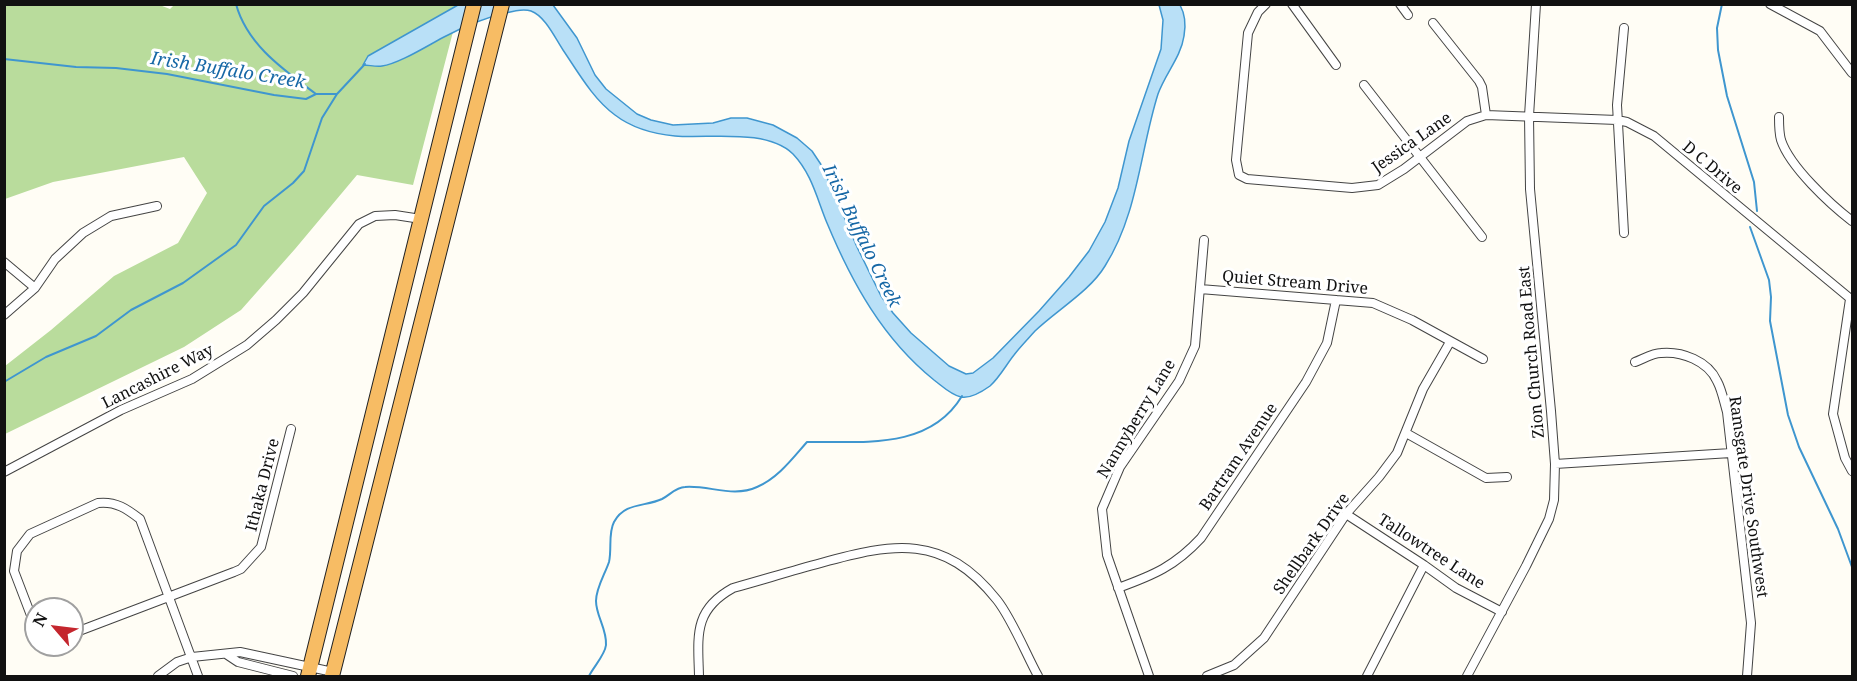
<!DOCTYPE html>
<html>
<head>
<meta charset="utf-8">
<style>
	body { margin:0 }
	#map { position:relative; width:1857px; height:681px; overflow:hidden; background:#fffdf5; font-family:"Noto Serif",serif }
	canvas { display:block }
	.frame { position:absolute; inset:0; border:6px solid #111; pointer-events:none }
	.north { position:absolute; left:24px; top:597px; width:60px; height:60px; box-sizing:border-box; background:#fff; border:2px solid #a0a0a0; border-radius:50%; rotate:298deg; font-size:16px; font-weight:700; line-height:24px; text-align:center; color:#111 }
	.north::after { content:''; display:block; margin:auto; width:21px; height:27px; background:#c4262e; clip-path:polygon(50% 0,100% 100%,50% 72%,0 100%) }
</style>
</head>
<body>
<div id="map">
<canvas width="1857" height="681"></canvas>
<div class="frame"></div>
<div class="north">N</div>
</div>
<script>
const g = document.querySelector('canvas').getContext('2d');
g.lineJoin = 'round';
function fill(path, color) {
  g.fillStyle = color;
  g.fill(path, 'evenodd');
}
function trace(path, color, width, dash) {
  g.strokeStyle = color;
  g.lineWidth = width;
  g.lineCap = dash ? 'butt' : 'round';
  g.setLineDash(dash || []);
  g.stroke(path);
}
function drawText(font, color, halo, rows, align = 'center') {
  g.font = font + ' "Noto Serif",serif';
  g.lineWidth = 6;
  g.setLineDash([]);
  g.textBaseline = 'middle';
  g.strokeStyle = halo;
  g.fillStyle = color;
  for (const [text, x, y, turn = 0] of rows) {
    g.save();
    g.translate(x, y);
    g.rotate((+turn || 0) * Math.PI / 180);
    g.textAlign = isNaN(turn) ? turn : align;
    if (halo) g.strokeText(text, 0, 0);
    g.fillText(text, 0, 0);
    g.restore();
  }
}
fill(new Path2D(`
	M157 4 170 9 175 4 460 5 413 185 357 175 295 249 241 310 184 347 5 434V366L51 330 114 276 178 243 207 193 184 157 53 182 5 199V5Z`), '#b9dc9c');
const water = new Path2D(`
	M458 5H553L577 38 595 75 606 89 637 114 651 120 673 125 713 123 731 118H747L773 125 797 138 812 151 822 166 857 247 881 296 893 313 911 333 949 366 966 374 973 373 993 358 1039 311 1069 277 1089 251 1105 222 1118 188 1129 141 1161 49 1163 20 1159 5H1180C1185 14 1186 25 1184 36 1181 57 1165 74 1158 94 1140 151 1138 214 1105 266 1090 291 1057 310 1035 331 1028 339 1020 347 1014 355 1006 365 1000 377 990 386 983 391 971 399 961 397 951 395 942 386 934 380 883 339 852 283 827 223 817 199 812 174 793 154 766 128 709 139 675 136 654 134 632 128 615 115 593 99 578 72 563 50 555 38 545 16 531 11 523 8 513 11 506 13 484 18 465 26 446 36 430 44 399 64 382 66 376 67 369 65 363 65L368 56Z`);
fill(water, '#b9e0f7');
trace(water, '#3f96cf', 1.5);
trace(new Path2D(`
	M236 4C247 45 284 70 316 94
	M1722 4 1717 28 1718 50 1727 96 1754 182 1757 211
	M4 59 76 67 116 68 167 74 274 95 306 99 316 94H337L365 64
	M1750 227 1769 280 1771 297 1770 321 1788 415 1799 447 1838 529 1852 567
	M4 382 46 357 96 336 131 310 183 283 236 245 264 206 293 183 304 171 322 118 337 94
	M589 676C594 666 605 655 606 645 607 629 596 616 596 601 596 588 605 574 609 562 612 549 608 533 614 522 625 502 645 507 662 499 670 495 676 487 685 487 709 485 733 498 757 487 778 478 792 459 807 442 861 441 929 451 962 396`), '#3f96cf', 2);
const minor = new Path2D(`
	M1266 4 1258 12 1248 33 1236 160 1239 175 1247 179 1352 188 1378 185 1404 169 1467 121 1486 115 1617 120 1627 122 1654 136 1852 300
	M1292 4 1336 65
	M1400 4 1408 15
	M1770 4 1820 31 1852 73
	M1433 23 1479 81 1482 87 1486 115
	M1364 85 1482 237
	M1779 117C1779 125 1779 133 1781 140 1790 167 1830 204 1852 221
	M1624 233 1617 105 1624 28
	M4 262 35 288
	M1200 289 1373 303 1412 320 1483 359
	M1850 299 1833 414 1845 458 1852 471
	M4 315 35 288 55 259 83 233 111 216 157 206
	M1635 362C1643 359 1653 353 1661 353 1682 351 1708 361 1717 381 1722 390 1724 402 1727 412L1751 623 1747 676
	M1406 433 1486 478 1507 477
	M1555 464 1731 453
	M4 472 121 410 192 379 247 345 276 320 303 293 359 224 375 216 395 215 421 219
	M1346 514 1424 565 1456 588 1502 612
	M1118 588C1154 575 1175 566 1201 538L1306 382 1327 343 1336 300
	M36 620 32 618 14 571 17 551 30 534 98 503C116 501 127 509 140 519L198 676
	M72 631H79L234 572 241 569 261 547 291 429
	M226 654 238 662 293 676
	M158 676 177 662 192 657 240 652 333 672
	M699 676C698 636 693 610 733 588 762 580 791 571 821 563 893 543 944 533 997 600 1012 619 1026 654 1038 676
	M1149 676 1107 555 1102 509 1120 467 1179 381 1195 346 1204 240
	M1207 676 1234 665 1264 638 1346 514 1379 477 1397 453 1423 389 1450 342
	M1367 676 1424 565
	M1467 676 1526 566 1549 519 1554 500 1555 464 1551 411 1530 189 1529 116 1536 4`);
const trunk = new Path2D(`
	M308 676 474 4
	M332 676 502 4`);
trace(minor, '#444', 10);
trace(trunk, '#222', 16);
trace(minor, '#fff', 8);
trace(trunk, '#f7bc64', 14);
drawText('16px', '#111', '#fff', [
	["Jessica Lane",1412,143,-35],
	["D C Drive",1712,168,40],
	["Quiet Stream Drive",1295,283,5],
	["Zion Church Road East",1532,352,-95],
	["Lancashire Way",158,377,-27],
	["Nannyberry Lane",1137,419,-59],
	["Bartram Avenue",1239,457,-56],
	["Ithaka Drive",263,485,-76],
	["Ramsgate Drive Southwest",1748,497,82],
	["Shellbark Drive",1312,544,-55],
	["Tallowtree Lane",1431,552,33]
]);
drawText('italic 18px', '#1768a6', '#fff', [
	["Irish Buffalo Creek",228,71,9],
	["Irish Buffalo Creek",861,236,64]
]);
</script>
</body>
</html>
